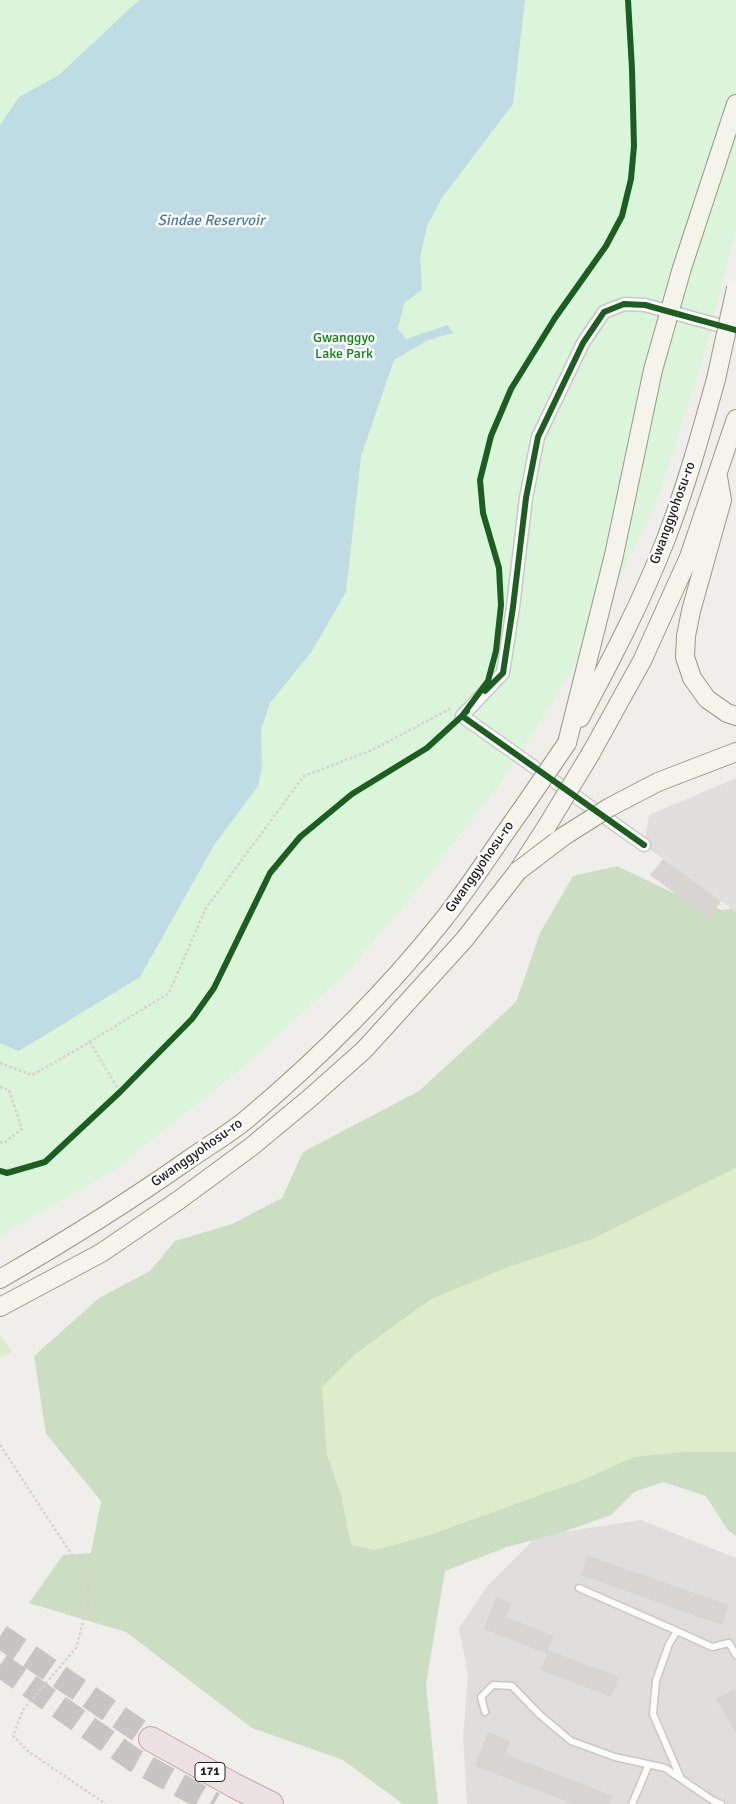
<!DOCTYPE html>
<html>
<head>
<meta charset="utf-8">
<style>
	body { margin:0 }
	canvas { display:block; background:#f0eeeb }
</style>
</head>
<body>
<canvas width="736" height="1804"></canvas>
<script>
const g = document.querySelector('canvas').getContext('2d');
g.lineJoin = 'round';
function fill(path, color) {
  g.fillStyle = color;
  g.fill(path, 'evenodd');
}
function trace(path, color, width, dash) {
  g.strokeStyle = color;
  g.lineWidth = width;
  g.lineCap = dash ? 'butt' : 'round';
  g.setLineDash(dash || []);
  g.stroke(path);
}
function drawText(font, color, halo, rows, align = 'center') {
  g.font = font + ' Signika,sans-serif';
  g.lineWidth = 5;
  g.setLineDash([]);
  g.textBaseline = 'middle';
  g.strokeStyle = halo;
  g.fillStyle = color;
  for (const [text, x, y, turn = 0] of rows) {
    g.save();
    g.translate(x, y);
    g.rotate((+turn || 0) * Math.PI / 180);
    g.textAlign = isNaN(turn) ? turn : align;
    if (halo) g.strokeText(text, 0, 0);
    g.fillText(text, 0, 0);
    g.restore();
  }
}
fill(new Path2D(`
	M641 1520 736 1558V1804H467L463 1737 468 1675 459 1628 488 1585 537 1536Z`), '#dfdedc');
fill(new Path2D(`
	M736 955V1511L713 1491 658 1478 332 1596 280 1406Z
	M0 1334 12 1352 0 1358Z`), '#ddeccb');
fill(new Path2D(`
	M617 866 686 899 722 910 736 908V1168L592 1239 511 1266 431 1299 355 1354 322 1387 327 1455 341 1496 351 1545 375 1550 430 1535 585 1479 634 1457 685 1452H736V1536L727 1529 706 1496 663 1482 634 1492 611 1515 563 1532 507 1547 445 1571 426 1684 438 1804H403L343 1760 252 1728 126 1632 29 1603 63 1555 91 1553 101 1501 46 1434 34 1356 99 1298 150 1271 175 1241 232 1224 282 1198 303 1152 419 1091 516 1002 540 933 573 876Z`), '#cbdec1');
fill(new Path2D(`
	M0 0H736V228L704 356 659 495 609 601 553 703 499 785 413 895 345 974 242 1068 114 1170 0 1236Z`), '#daf5da');
fill(new Path2D(`
	M736 778V912L644 845 649 815Z`), '#e0dfde');
fill(new Path2D(`
	M139 0H525L513 104 441 199 427 226 420 258 422 290 404 303 398 329 406 339 448 325 453 333 428 340 394 360 361 456 346 592 312 651 270 703 261 730 262 767 258 786 214 845 140 977 19 1051 0 1043V125L19 97 59 75Z`), '#bfdbe3');
fill(new Path2D(`
	M663 859 721 901 710 919 650 875Z
	M588 1556 729 1605 722 1625 581 1575Z
	M496 1597 511 1603 506 1617 554 1636 548 1650 619 1677 611 1697 541 1670 547 1654 484 1629Z
	M735 1688 736 1690V1733L716 1699Z
	M488 1732 510 1741 505 1754 613 1796 609 1804H574L475 1766Z`), '#d7d4d2');
trace(new Path2D(`
	M0 1636 151 1739
	M0 1665 134 1760 214 1804`), '#c7c5c3', 24, [24, 12]);
const lane = new Path2D(`
	M579 1588 677 1631 669 1644 656 1681 653 1714 681 1779
	M677 1631 712 1647 729 1643 736 1655
	M485 1712 481 1697 493 1685 512 1686 540 1715 571 1741 615 1757 665 1768 712 1800 721 1804
	M632 1804 649 1764`);
const street = new Path2D(`
	M644 845 462 716 503 673 513 607 526 498 538 437 583 343 604 312 624 304 645 305 736 330`);
const secondary = new Path2D(`
	M718 477 722 500 691 611 686 636 685 657 692 678 707 699 727 713 736 716
	M580 718C611 660 642 601 666 539 686 487 701 433 716 379
	M567 743 614 555 653 370 682 268 736 104
	M591 753 642 661 689 557 736 419
	M658 782 736 752
	M0 1279C64 1242 127 1203 188 1160 208 1146 229 1134 247 1119 318 1059 385 993 443 920 471 885 495 846 522 809
	M0 1307 101 1253 179 1200 251 1147 310 1098 364 1050 464 940 518 871 547 826`);
const highway = new Path2D(`
	M151 1739 235 1786 271 1804`);
trace(lane, '#c9c8c7', 9);
trace(street, '#c9c8c7', 15);
trace(secondary, '#999a82', 20);
trace(highway, '#c5a2ac', 26);
trace(new Path2D(`
	M90 1042 120 1092
	M0 1063 32 1075 83 1046 169 993 206 908 304 776 372 750 452 708
	M0 1087 9 1090 22 1129 4 1143 0 1142
	M0 1445 87 1578 90 1597 76 1648 23 1710 13 1736 29 1752 106 1804`), '#dccecd', 2.5, [2.5, 2.5]);
trace(lane, '#fdfcfc', 6);
trace(street, '#fdfcfc', 12);
trace(secondary, '#f4f4ed', 18);
trace(highway, '#ece0e2', 24);
const secondaryBridge = new Path2D(`
	M716 379 736 288
	M522 809 567 743
	M547 826 591 753
	M518 871 564 836 610 807 658 782`);
trace(secondaryBridge, '#999a82', 20, []);
trace(secondaryBridge, '#f4f4ed', 18);
trace(new Path2D(`
	M485 691 503 673 513 607 526 498 538 437 583 343 604 312 624 304 645 305 736 330
	M467 711 462 716 644 845
	M0 1171 7 1173 45 1162 120 1092 192 1019 214 988 270 873 300 837 352 794 427 748 462 716 488 681 496 651 501 605 499 568 483 513 480 480 491 436 511 389 555 318 606 246 622 216 631 179 634 146 632 69 628 0`), '#1b5e20', 6);
for (const [x, y, w] of [
	[210,1772,30]
]) {
  const box = new Path2D();
  box.roundRect(x - w / 2, y - 9.5, w, 19, 4);
  g.fillStyle = '#fff';
  g.fill(box);
  trace(box, '#222', 1);
}
drawText('bold 12px', '#222', null, [
	["171",210,1772]
]);
drawText('14px', '#0c8416', '#fff', [
	["Gwanggyo",344,338],
	["Lake Park",344,354]
]);
drawText('14px', '#222', '#fff', [
	["Gwanggyohosu-ro",673,513,-70],
	["Gwanggyohosu-ro",480,867,-55],
	["Gwanggyohosu-ro",197,1153,-35]
]);
drawText('italic 15px', '#4a7aab', '#fff', [
	["Sindae Reservoir",211,221]
]);
</script>
</body>
</html>
